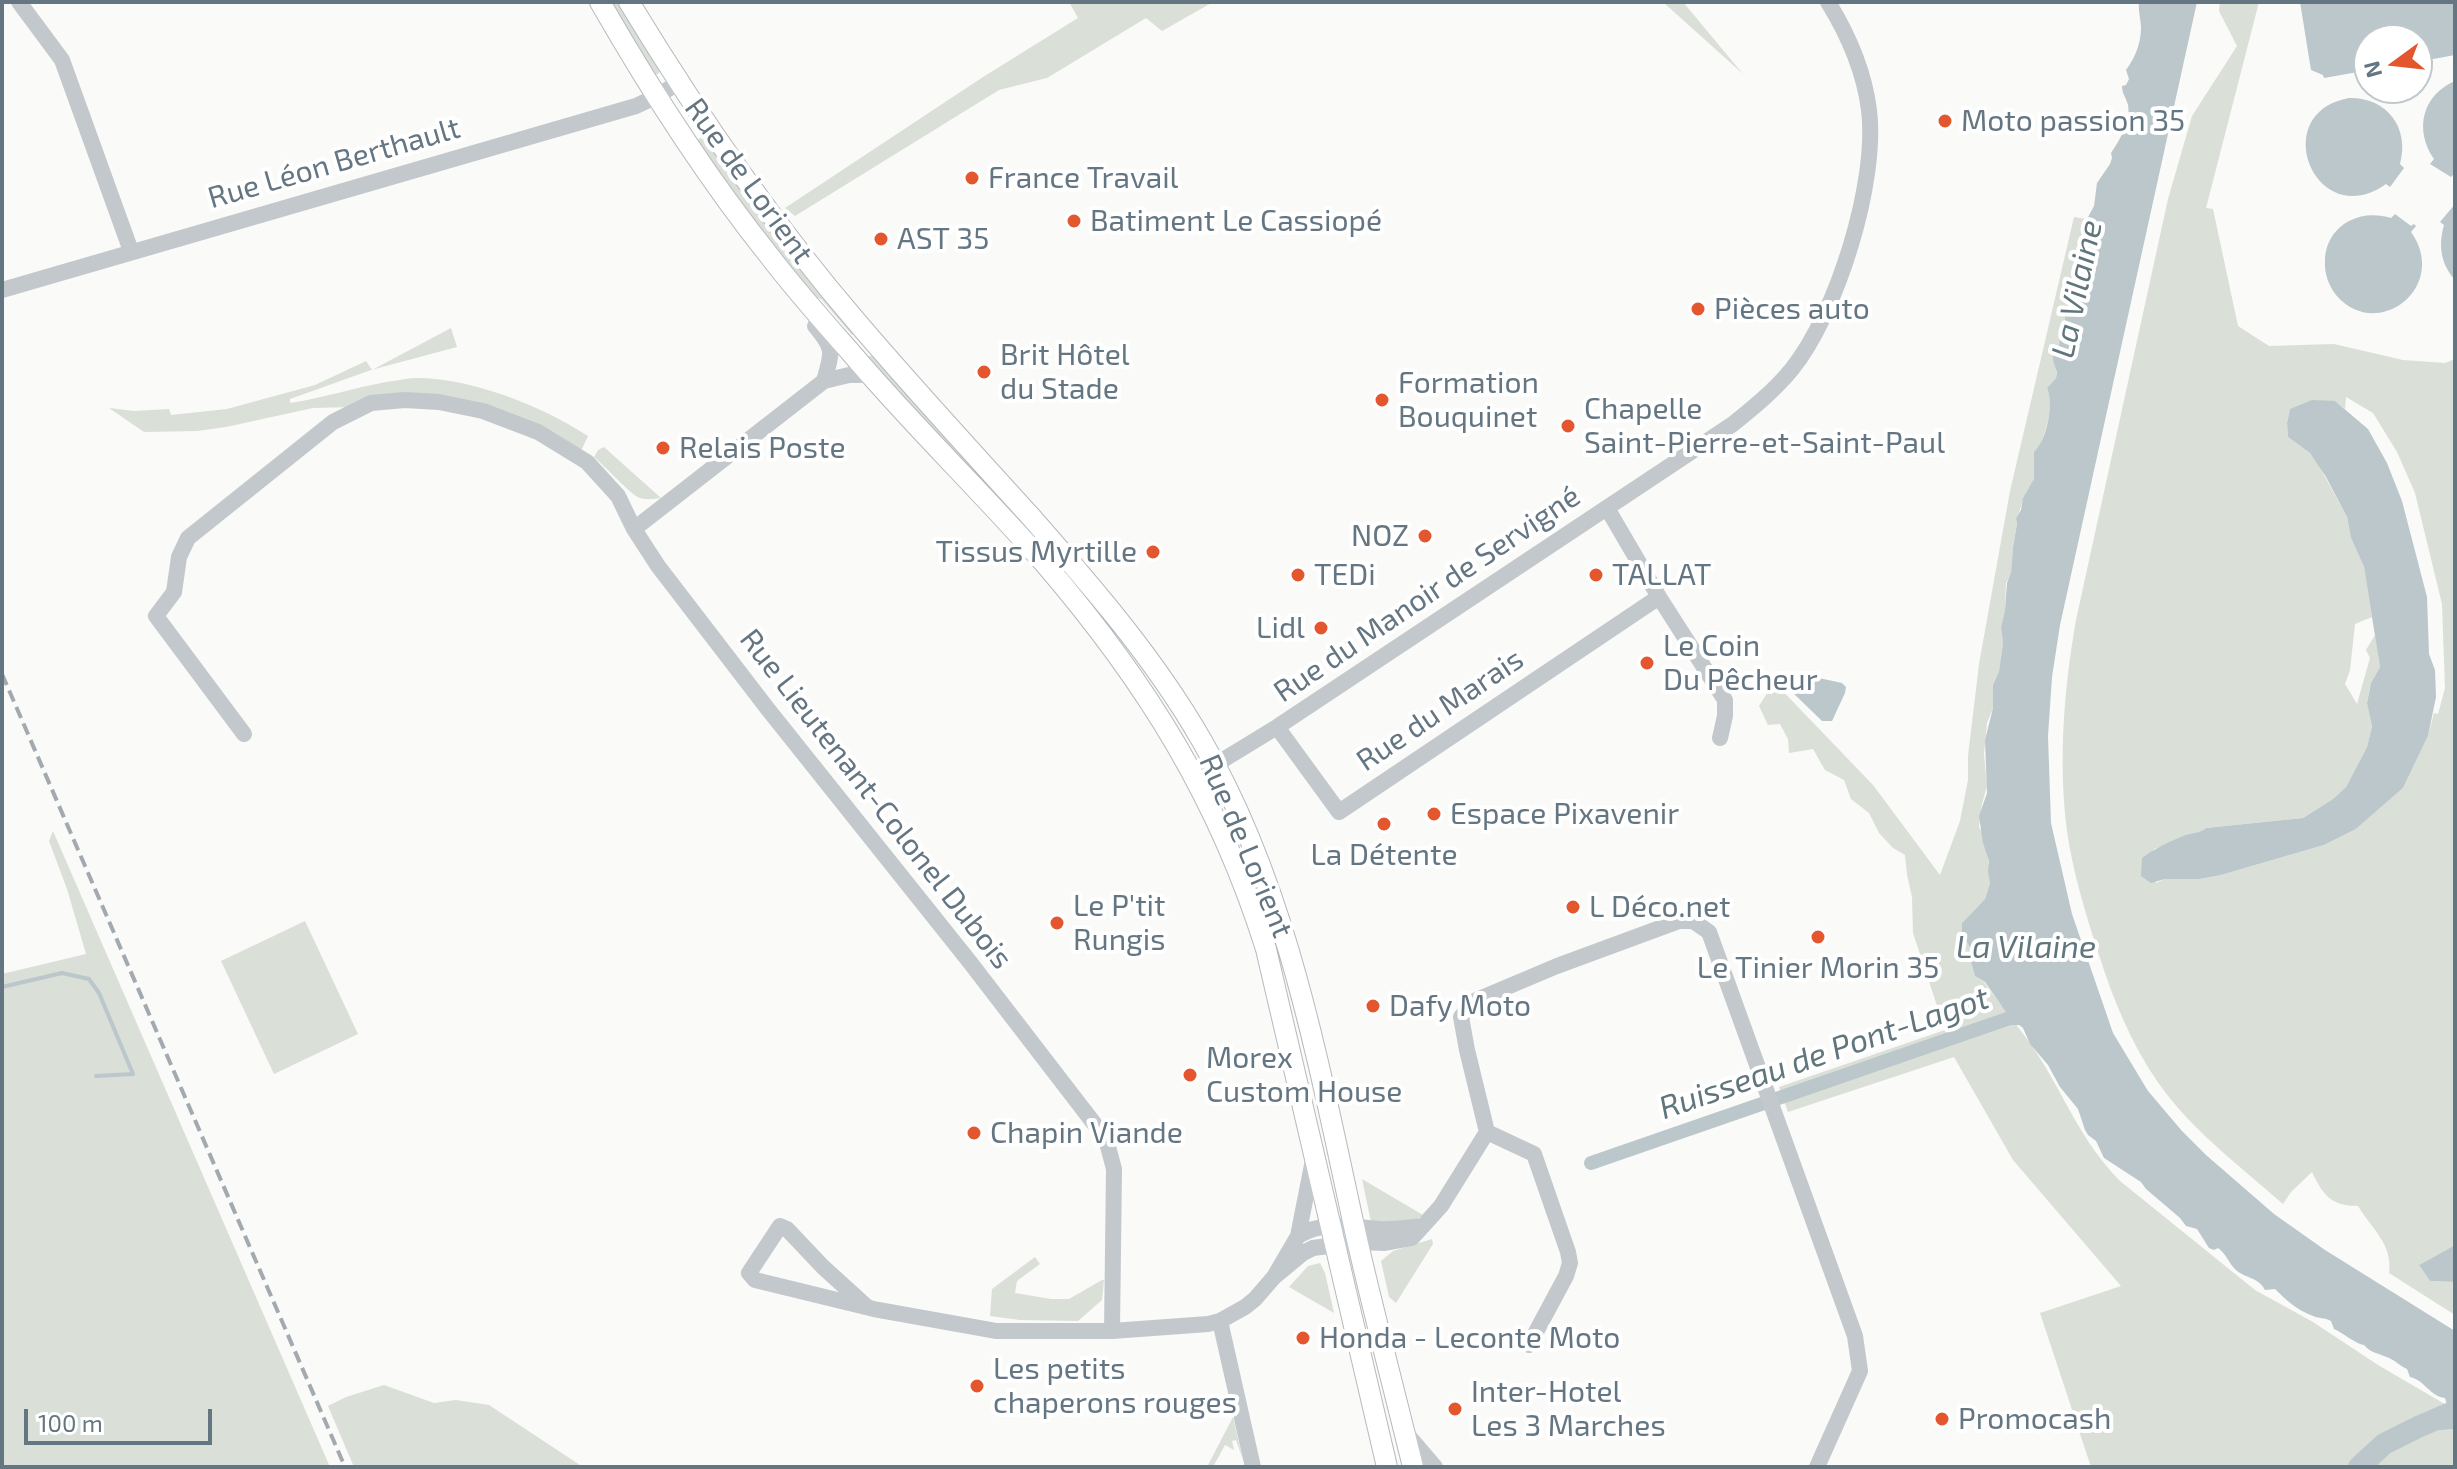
<!DOCTYPE html>
<html>
<head>
<meta charset="utf-8">
<style>
	body { margin:0 }
	#map { position:relative; width:2457px; height:1469px; overflow:hidden; background:#fafaf8; font-family:"Exo 2",sans-serif }
	canvas { display:block }
	.frame { position:absolute; inset:0; border:4px solid #657683; pointer-events:none }
	.north { position:absolute; left:2353px; top:24px; width:80px; height:80px; box-sizing:border-box; background:#fff; border:2px solid #c1c8cd; border-radius:50%; rotate:255deg; font-size:22px; font-weight:700; line-height:32px; text-align:center; color:#657683 }
	.north::after { content:''; display:block; margin:auto; width:28px; height:36px; background:#e4572e; clip-path:polygon(50% 0,100% 100%,50% 72%,0 100%) }
	.scale { position:absolute; left:24px; top:1409px; width:188px; height:36px; box-sizing:border-box; border:4px solid #657683; border-top:0; padding-left:10px; font-size:24px; line-height:28px; white-space:nowrap; color:#657683; -webkit-text-stroke:6px #fff; paint-order:stroke }
</style>
</head>
<body>
<div id="map">
<canvas width="2457" height="1469"></canvas>
<div class="frame"></div>
<div class="north">N</div>
<div class="scale">100 m</div>
</div>
<script>
const g = document.querySelector('canvas').getContext('2d');
g.lineJoin = 'round';
function fill(path, color) {
  g.fillStyle = color;
  g.fill(path, 'evenodd');
}
function trace(path, color, width, dash) {
  g.strokeStyle = color;
  g.lineWidth = width;
  g.lineCap = dash ? 'butt' : 'round';
  g.setLineDash(dash || []);
  g.stroke(path);
}
function drawText(font, color, halo, rows, align = 'center') {
  g.font = font + ' "Exo 2",sans-serif';
  g.lineWidth = 8;
  g.setLineDash([]);
  g.textBaseline = 'middle';
  g.strokeStyle = halo;
  g.fillStyle = color;
  for (const [text, x, y, turn = 0] of rows) {
    g.save();
    g.translate(x, y);
    g.rotate((+turn || 0) * Math.PI / 180);
    g.textAlign = isNaN(turn) ? turn : align;
    if (halo) g.strokeText(text, 0, 0);
    g.fillText(text, 0, 0);
    g.restore();
  }
}
fill(new Path2D(`
	M608 2H621L660 71 659 73 654 76Z
	M1069 2H1213L1162 31 1146 18 1047 78 999 90 795 216 785 208 983 77 1078 18Z
	M1663 2H1683L1743 74Z
	M2220 2H2259L2206 208 2213 209 2238 326 2269 346 2334 344 2403 360 2445 363 2455 359V1245L2419 1265 2430 1281 2455 1282V1315L2389 1273C2393 1244 2371 1228 2358 1206 2331 1206 2323 1195 2312 1172L2291 1192 2283 1204C2240 1166 2190 1129 2157 1081 2131 1043 2113 999 2099 955 2086 915 2073 873 2067 831 2058 761 2064 689 2076 620L2168 199 2192 116 2237 46 2219 11ZM2346 397 2373 413 2397 452 2415 493 2442 604 2445 688 2438 714 2434 713 2428 736 2403 788 2356 829 2324 845 2221 875 2200 879H2165L2156 883 2154 849C2166 845 2198 834 2206 828L2303 818 2333 799 2346 787 2367 747 2372 725 2367 702 2371 683 2380 667 2375 635 2366 650 2370 658 2357 704 2345 684 2350 670 2355 624 2372 617 2364 567 2351 538 2347 517 2318 464 2310 453 2288 437 2287 423 2290 409 2335 401 2345 409Z
	M704 135 857 332 852 335 822 300 809 293 778 254 695 142Z
	M2074 217 2087 219 2086 244 2065 311V340L2059 347 2056 378 2047 388C2056 411 2042 438 2035 460 2033 467 2035 473 2034 479 2033 484 2027 490 2025 495 2021 503 2021 511 2016 518L2017 524 2013 547 2011 575 2006 583 2005 610 2001 627 2003 643 1999 671 1993 685V708L1987 723 1984 754 1987 786 1982 804 1979 827 1983 834V843L1988 853 1990 883 1985 899 1962 923V934L1972 951 1971 962 1975 976 1984 982C2001 1006 2020 1028 2036 1052 2066 1098 2080 1140 2120 1181L2255 1290 2313 1322 2378 1365 2455 1410 2421 1423 2431 1431 2455 1429V1467H2091L2040 1313 2121 1286 2013 1160 1954 1057 1788 1112 1779 1087 1945 1030 1913 933 1912 897 1907 875 1905 855 1893 848 1879 833 1869 813 1851 799 1844 780 1825 770 1813 749 1789 753 1788 739 1780 724 1768 725 1759 706 1774 682 1873 785 1940 875 1960 821 1968 780V756L1979 664 2010 491Z
	M451 328 457 347 371 370 290 399V403C322 398 354 388 386 382 396 381 406 378 416 378 472 378 542 406 588 436L581 451 479 404 313 408 226 427 197 431 144 432 109 408 134 411 169 409 171 415 227 409 315 385 366 361 372 370Z
	M866 356H879L1046 547 1043 551Z
	M604 447 661 498C654 499 647 500 640 498 632 496 605 466 594 457L598 450Z
	M53 831 330 1467H2V974L86 954 67 889 49 841Z
	M305 921 358 1034 274 1074 221 961Z
	M1362 1179 1423 1215 1412 1222H1371Z
	M1432 1239 1433 1244 1396 1303 1389 1297 1381 1261 1393 1251Z
	M1035 1257 1040 1264 1017 1281 1015 1293 1051 1299H1069L1102 1280H1104L1102 1300 1078 1321 1020 1320 990 1316 992 1289Z
	M1320 1263 1325 1273 1334 1313 1289 1287 1308 1266Z
	M384 1385 434 1403 456 1400 489 1405 583 1467H354L328 1406 346 1397Z
	M1233 1417 1243 1460 1236 1440 1232 1441 1234 1450 1225 1445 1213 1467H1207Z`), '#dadfd7');
fill(new Path2D(`
	M2139 2H2197L2060 625 2052 677 2048 736 2051 823 2072 914 2113 1033 2148 1091 2182 1131 2206 1155 2274 1214 2325 1250 2455 1331V1429L2431 1431 2421 1423 2444 1413 2447 1405 2445 1398C2429 1396 2425 1380 2410 1377L2407 1369C2400 1366 2396 1361 2389 1358 2379 1353 2372 1354 2364 1345 2356 1344 2343 1333 2334 1329L2331 1321C2324 1317 2320 1319 2313 1316 2297 1310 2287 1301 2275 1289L2265 1290C2258 1276 2244 1279 2234 1268 2228 1261 2226 1254 2218 1248L2214 1250 2209 1248 2197 1229 2186 1226 2180 1218 2146 1189 2141 1182 2104 1158 2096 1141 2088 1135 2085 1130 2078 1109 2060 1087 2048 1065 2030 1044 2023 1028 2010 1018 1985 982 1975 976 1971 962 1972 951 1962 934V923L1985 899 1990 883 1988 872 1989 861 1983 843 1979 816 1987 793 1985 740 1993 708V685L1999 671 2003 643 2001 627 2005 610 2007 583 2011 573 2013 547 2017 524 2016 518 2021 510 2023 498 2034 479V452C2047 440 2054 404 2047 388L2056 378 2057 372C2054 362 2049 355 2059 347L2060 340 2065 339V311L2086 244 2087 219 2094 206 2097 183 2110 164 2112 158 2111 153C2120 140 2131 121 2128 105 2126 97 2122 94 2122 86L2126 85 2129 79 2126 70C2135 58 2141 43 2141 28 2141 19 2138 12 2139 2Z
	M2300 2H2455V55L2417 62V40H2369V70L2324 78 2323 75 2311 70Z
	M2455 81V173L2451 177 2430 164 2434 159C2414 130 2422 95 2455 81Z
	M2349 98C2387 97 2410 128 2400 164L2404 168 2390 187 2386 184C2316 234 2266 113 2349 98Z
	M2455 204V280C2441 264 2438 246 2444 225L2440 222Z
	M2395 214 2411 226 2414 224 2416 226 2411 232C2450 287 2377 343 2336 295 2329 286 2324 273 2325 261 2325 244 2334 229 2349 221 2363 214 2377 214 2391 218Z
	M2312 400 2335 401 2368 429 2387 463 2402 501 2427 597 2429 654 2435 670 2436 697 2428 736 2403 788 2356 829 2324 845 2221 875 2200 879H2165L2151 883 2141 876 2142 858C2155 848 2171 841 2186 835 2194 833 2199 833 2206 828L2303 818 2333 799 2346 787 2367 747 2372 726 2367 703 2371 683 2380 667 2364 567 2351 538 2347 517 2326 477 2310 453 2288 437 2287 423 2290 409Z
	M1791 672 1842 683 1846 687 1845 693 1832 721H1822L1788 688 1784 678Z
	M2455 1245V1282L2430 1281 2419 1265Z`), '#bbc7cb');
trace(new Path2D(`
	M2 987 62 973 89 979 99 993 133 1074 96 1076`), '#bbc7cb', 4);
trace(new Path2D(`
	M1591 1163 2010 1018H2026`), '#bbc7cb', 14);
trace(new Path2D(`
	M2359 1467 2384 1444 2418 1427 2455 1411`), '#bbc7cb', 22);
const major = new Path2D(`
	M600 2C651 91 707 178 771 258 797 292 825 323 853 355 914 427 983 493 1045 564 1147 683 1219 799 1266 949L1387 1467
	M629 2C697 114 770 221 856 321 913 388 973 453 1032 518 1094 589 1155 659 1202 741 1290 893 1320 1074 1358 1244 1375 1318 1395 1393 1413 1467`);
trace(major, '#b5babe', 22);
trace(new Path2D(`
	M19 2 62 60 131 251
	M2 290 636 106 657 96 678 83
	M815 326C835 350 832 352 824 381
	M1607 508 1659 597 1725 700V716L1720 738
	M634 529 824 381 849 375H870
	M1277 727 1339 812 1659 597
	M244 734 156 616 174 592 179 557 188 538 333 422 371 403 405 400 439 402 483 411 538 432 587 462 618 496 634 529 658 566 767 708 969 961 1106 1139 1114 1169 1112 1331
	M1195 777 1277 727 1733 424C1754 407 1775 390 1792 369 1837 313 1878 182 1869 110 1864 70 1849 36 1828 2
	M1487 1132 1534 1154 1568 1252 1570 1263 1566 1276 1529 1345
	M1298 1236C1324 1220 1350 1227 1379 1229 1393 1230 1409 1227 1423 1226
	M1274 1277 1303 1253 1313 1248 1358 1242 1385 1243 1412 1238 1441 1206 1487 1132 1467 1050 1461 1017 1474 1001 1557 966 1679 921H1693L1709 932 1855 1336 1860 1371 1817 1467
	M866 1306 823 1267 787 1229 780 1226 749 1273 755 1280 874 1309 997 1331H1112L1208 1324 1220 1321 1245 1307 1255 1299 1274 1277 1298 1236 1313 1160
	M1220 1321 1253 1467
	M1405 1432 1435 1467`), '#c3c8cc', 16);
trace(major, '#fff', 20);
trace(new Path2D(`
	M2 674 345 1467`), '#a2aab0', 4, [12, 6]);
for (const [x, y, r, color] of [
	[1945,121,8,"#e4572e"],
	[972,178,8,"#e4572e"],
	[1074,221,8,"#e4572e"],
	[881,239,8,"#e4572e"],
	[1698,309,8,"#e4572e"],
	[984,372,8,"#e4572e"],
	[1382,400,8,"#e4572e"],
	[1568,426,8,"#e4572e"],
	[663,448,8,"#e4572e"],
	[1425,536,8,"#e4572e"],
	[1153,552,8,"#e4572e"],
	[1298,575,8,"#e4572e"],
	[1596,575,8,"#e4572e"],
	[1321,628,8,"#e4572e"],
	[1647,663,8,"#e4572e"],
	[1434,814,8,"#e4572e"],
	[1384,824,8,"#e4572e"],
	[1573,907,8,"#e4572e"],
	[1057,923,8,"#e4572e"],
	[1818,937,8,"#e4572e"],
	[1373,1006,8,"#e4572e"],
	[1190,1075,8,"#e4572e"],
	[974,1133,8,"#e4572e"],
	[1303,1338,8,"#e4572e"],
	[977,1386,8,"#e4572e"],
	[1455,1409,8,"#e4572e"],
	[1942,1419,8,"#e4572e"]
]) {
  const dot = new Path2D();
  dot.arc(x, y, r, 0, 2 * Math.PI);
  g.fillStyle = color;
  g.fill(dot);
  trace(dot, '#fff', 3);
}
drawText('30px', '#657683', '#fff', [
	["Moto passion 35",1961,121],
	["France Travail",988,178],
	["Batiment Le Cassiopé",1090,221],
	["AST 35",897,239],
	["Pièces auto",1714,309],
	["Brit Hôtel",1000,355],
	["du Stade",1000,389],
	["Formation",1398,383],
	["Bouquinet",1398,417],
	["Chapelle",1584,409],
	["Saint-Pierre-et-Saint-Paul",1584,443],
	["Relais Poste",679,448],
	["NOZ",1409,536,"right"],
	["Tissus Myrtille",1137,552,"right"],
	["TEDi",1314,575],
	["TALLAT",1612,575],
	["Lidl",1305,628,"right"],
	["Le Coin",1663,646],
	["Du Pêcheur",1663,680],
	["Espace Pixavenir",1450,814],
	["La Détente",1384,855,"center"],
	["Le P'tit",1073,906],
	["Rungis",1073,940],
	["L Déco.net",1589,907],
	["Le Tinier Morin 35",1818,968,"center"],
	["Dafy Moto",1389,1006],
	["Morex",1206,1058],
	["Custom House",1206,1092],
	["Chapin Viande",990,1133],
	["Honda - Leconte Moto",1319,1338],
	["Les petits",993,1369],
	["chaperons rouges",993,1403],
	["Inter-Hotel",1471,1392],
	["Les 3 Marches",1471,1426],
	["Promocash",1958,1419]
], 'left');
drawText('30px', '#657683', '#fff', [
	["Rue Léon Berthault",334,163,-16],
	["Rue de Lorient",749,181,54],
	["Rue du Manoir de Servigné",1427,594,-34],
	["Rue du Marais",1440,710,-34],
	["Rue Lieutenant-Colonel Dubois",876,799,52],
	["Rue de Lorient",1246,846,67]
]);
drawText('italic 32px', '#60757c', '#fff', [
	["La Vilaine",2077,289,-78],
	["La Vilaine",2026,947],
	["Ruisseau de Pont-Lagot",1824,1053,-19]
]);
</script>
</body>
</html>
